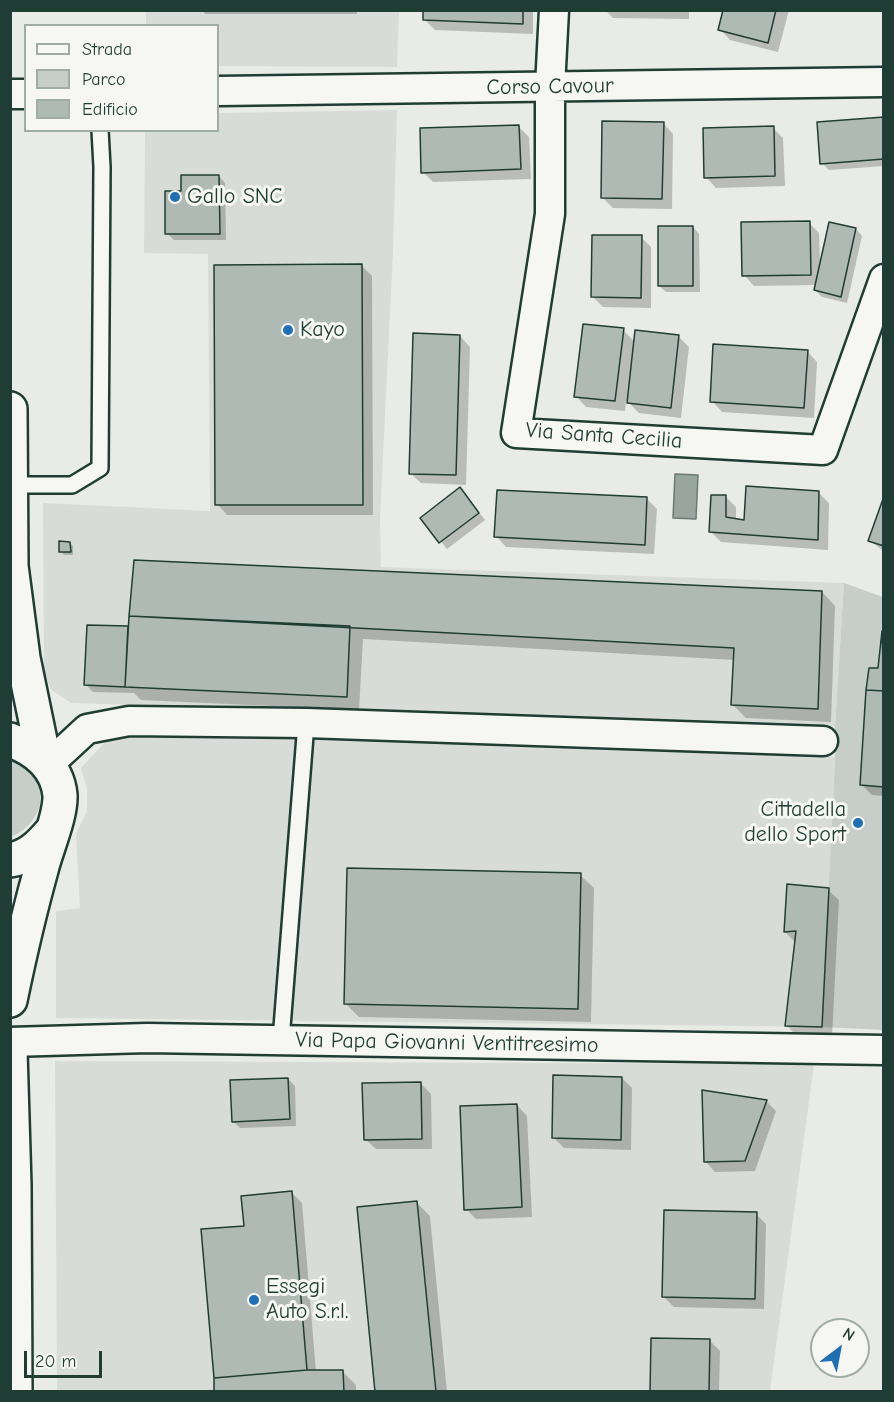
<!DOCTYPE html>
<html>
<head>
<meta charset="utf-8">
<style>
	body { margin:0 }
	#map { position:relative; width:894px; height:1402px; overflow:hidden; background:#e9ebe7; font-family:"Comic Neue",sans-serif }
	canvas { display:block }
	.frame { position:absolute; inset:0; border:12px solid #1f3d34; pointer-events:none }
	.legend { position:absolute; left:24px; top:24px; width:195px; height:108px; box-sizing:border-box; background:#f6f6f2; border:2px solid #a0aca6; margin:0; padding:8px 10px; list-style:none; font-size:18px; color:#1f3d34 }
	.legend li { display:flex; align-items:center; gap:12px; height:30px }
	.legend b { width:30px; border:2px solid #a0aca6 }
	.north { position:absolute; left:810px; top:1318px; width:60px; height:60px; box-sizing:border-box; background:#f6f6f2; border:2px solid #a0aca6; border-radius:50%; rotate:32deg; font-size:16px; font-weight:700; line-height:24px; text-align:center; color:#1f3d34 }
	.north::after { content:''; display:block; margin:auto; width:21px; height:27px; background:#1f6fb2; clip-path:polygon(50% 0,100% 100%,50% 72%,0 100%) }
	.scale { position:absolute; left:24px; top:1351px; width:78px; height:27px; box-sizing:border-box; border:3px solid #1f3d34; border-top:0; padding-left:8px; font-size:18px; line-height:21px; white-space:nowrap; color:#1f3d34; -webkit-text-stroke:4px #f6f6f2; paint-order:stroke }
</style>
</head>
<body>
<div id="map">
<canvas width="894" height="1402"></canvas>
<div class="frame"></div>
<ul class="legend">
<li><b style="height:8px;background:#f6f6f2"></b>Strada</li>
<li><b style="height:16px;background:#c7cec9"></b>Parco</li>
<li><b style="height:16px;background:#b0bab5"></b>Edificio</li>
</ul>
<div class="north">N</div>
<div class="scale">20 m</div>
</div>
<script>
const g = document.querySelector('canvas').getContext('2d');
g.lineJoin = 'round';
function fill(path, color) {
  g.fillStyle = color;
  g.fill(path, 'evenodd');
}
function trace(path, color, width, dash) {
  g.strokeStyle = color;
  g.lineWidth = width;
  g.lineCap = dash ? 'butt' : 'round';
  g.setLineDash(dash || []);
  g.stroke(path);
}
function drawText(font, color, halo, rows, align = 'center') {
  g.font = font + ' "Comic Neue",sans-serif';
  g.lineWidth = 6;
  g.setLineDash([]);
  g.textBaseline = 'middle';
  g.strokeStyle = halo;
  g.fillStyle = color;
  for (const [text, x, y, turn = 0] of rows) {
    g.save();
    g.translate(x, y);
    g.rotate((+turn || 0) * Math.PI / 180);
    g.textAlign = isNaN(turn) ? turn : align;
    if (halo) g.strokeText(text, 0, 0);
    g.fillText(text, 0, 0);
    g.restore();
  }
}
fill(new Path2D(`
	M146 11H399L397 67 218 66V26L146 25Z
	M397 110 393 252 380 518 381 567 844 583 835 727 71 703 51 690 44 671 43 503 210 511 208 254 144 253 145 131 218 130V113Z
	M133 727 835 757 822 1027 56 1018V911L80 908 76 834 87 811V789L81 768 104 743Z
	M55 1061 814 1064 770 1391H57Z`), '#d8dcd8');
fill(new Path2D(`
	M844 583 883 597V1030L822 1027 835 757V727Z
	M11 760C52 774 49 821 11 837Z`), '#c7cec9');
const water = new Path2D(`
	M675 474 698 475 696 519 673 518Z`);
fill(water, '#99a6a0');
trace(water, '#687c75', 1.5);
fill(new Path2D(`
	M202 10H357V14H205Z
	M425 10H533V34L435 30 425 20Z
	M605 10H689V19L613 18Z
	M725 10H789L778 52 730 40 720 29Z
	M884 119V166L829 170 822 163Z
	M663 123 673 134 672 209 613 208 602 197Z
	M519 127 529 137 531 179 433 182 423 172Z
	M773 128 783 138 785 186 716 188 706 177Z
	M219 176 225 183 226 240H174L167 233 182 192Z
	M809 223 819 233 820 263 856 229 862 236 847 303 822 297 815 290 816 285 754 286 744 275Z
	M693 227 699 234 700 292H666L659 286Z
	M641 237 651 247V308L603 307 593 297Z
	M362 266 372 276 373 515H227L217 504Z
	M623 330 635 342 678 336 689 347 681 418 639 413 626 400 625 411 586 407 576 396Z
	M460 336 470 347 466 485 421 483 410 473Z
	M807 351 817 362 814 418 722 412 712 401Z
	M819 493 829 503 828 550 721 542 711 532 726 497 736 507V521L746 522Z
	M466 496 485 520 447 549 422 518Z
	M647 499 657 509 654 554 506 547 496 536Z
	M884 501V552L870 540Z
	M70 543 73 546V555H64L61 552Z
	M822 592 835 606 831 722 746 718 732 704 735 660 363 639 359 710 141 700 134 693 93 692 86 685 88 626 129 628Z
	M884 632V796L872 795 862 785Z
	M580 875 594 888 591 1022 359 1017 346 1004Z
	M828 890 839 900 832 1037 797 1036 787 1026 795 942 785 932Z
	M622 1078 632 1088 631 1150 564 1148 553 1137Z
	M288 1079 295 1086 296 1126 240 1128 233 1121Z
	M421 1084 431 1094 432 1149H376L365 1139Z
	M766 1101 776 1111 755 1171 715 1172 705 1161Z
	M517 1105 527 1116 532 1217 476 1219 466 1209Z
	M292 1193 302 1203 316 1372 342 1371 356 1385V1392H216Z
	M417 1203 430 1216 447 1392H376Z
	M756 1214 766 1224 764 1309 674 1307 663 1296Z
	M710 1341 720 1351 719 1392H652Z`), '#0003');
const building = new Path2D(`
	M423 10H523V24L423 20Z
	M723 10H776L768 43 718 30Z
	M884 117V159L820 164 817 122Z
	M602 121 664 122 662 199 601 198Z
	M519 125 521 169 421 173 420 128Z
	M774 126 775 176 704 178 703 128Z
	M181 175H219L220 234H165V191H181Z
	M810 221 811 275 742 276 741 222Z
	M829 222 856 228 841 297 814 290Z
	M658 226H693V286H658Z
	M592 235H642L641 298 591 297Z
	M362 264 363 505H215L214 265Z
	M583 324 624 328 615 401 574 397Z
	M635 330 679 335 671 408 627 403Z
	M413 333 460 335 456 475 409 474Z
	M713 344 808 350 804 408 710 402Z
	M746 486 819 491 818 540 709 532 711 495H726V517L744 520Z
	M460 487 479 513 439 543 420 518Z
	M497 490 647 497 645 545 494 537Z
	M884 496V546L868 541Z
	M59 541 70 542 71 552H59Z
	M134 560 822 591 818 709 731 705 734 648 129 616Z
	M129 616 350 626 347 697 125 687Z
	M87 625 128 626 125 687 84 685Z
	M882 631 884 691 866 690 869 668H878Z
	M866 690 884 691V787L860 785Z
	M347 868 581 873 578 1009 344 1004Z
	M787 884 829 888 822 1027 785 1026 796 931 784 932Z
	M553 1075 622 1077 621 1140 552 1138Z
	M288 1078 290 1119 232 1122 230 1080Z
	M421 1082 422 1139 364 1140 362 1083Z
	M702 1090 767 1100 745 1161 704 1162Z
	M517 1104 522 1207 464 1210 460 1106Z
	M292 1191 307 1370 214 1378 201 1229 244 1226 241 1196Z
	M417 1201 436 1392H375L357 1207Z
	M664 1210 757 1212 755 1299 662 1297Z
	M651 1338 710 1339 709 1392H650Z
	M307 1370H343L344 1392H214V1378Z`);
fill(building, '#b0bab5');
trace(building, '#1f3d34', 1.5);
const service = new Path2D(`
	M11 485H72L100 468 102 167 100 130
	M281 1040 306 723`);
const minor = new Path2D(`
	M554 10 550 87V214L516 433 823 450 884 279
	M218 91 884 82
	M10 94H26
	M48 765 87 729 129 721 306 723 823 741
	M10 1042 147 1038 884 1050`);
const primary = new Path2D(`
	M10 409 11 566 23 658 44 760
	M10 740C35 749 57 766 60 795 61 816 46 849 41 870 29 913 19 957 10 1000
	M10 860C29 857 40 845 52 831
	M10 1051 14 1185 15 1392`);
trace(service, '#1f3d34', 20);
trace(minor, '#1f3d34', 33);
trace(primary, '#1f3d34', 38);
trace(service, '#f6f6f2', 15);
trace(minor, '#f6f6f2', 28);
trace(primary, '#f6f6f2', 33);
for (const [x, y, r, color] of [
	[175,197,6,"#1f6fb2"],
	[288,330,6,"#1f6fb2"],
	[858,823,6,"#1f6fb2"],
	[254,1300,6,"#1f6fb2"]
]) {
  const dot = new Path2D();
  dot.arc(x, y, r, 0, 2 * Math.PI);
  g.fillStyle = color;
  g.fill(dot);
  trace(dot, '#f6f6f2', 2);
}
drawText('22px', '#1f3d34', '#f6f6f2', [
	["Corso Cavour",550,87,-1],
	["Via Santa Cecilia",604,436,4],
	["Via Papa Giovanni Ventitreesimo",447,1043,1]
]);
drawText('22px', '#1f3d34', '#f6f6f2', [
	["Gallo SNC",187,197],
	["Kayo",300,330],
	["Cittadella",846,810,"right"],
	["dello Sport",846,835,"right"],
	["Essegi",266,1287],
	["Auto S.r.l.",266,1312]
], 'left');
</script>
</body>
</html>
